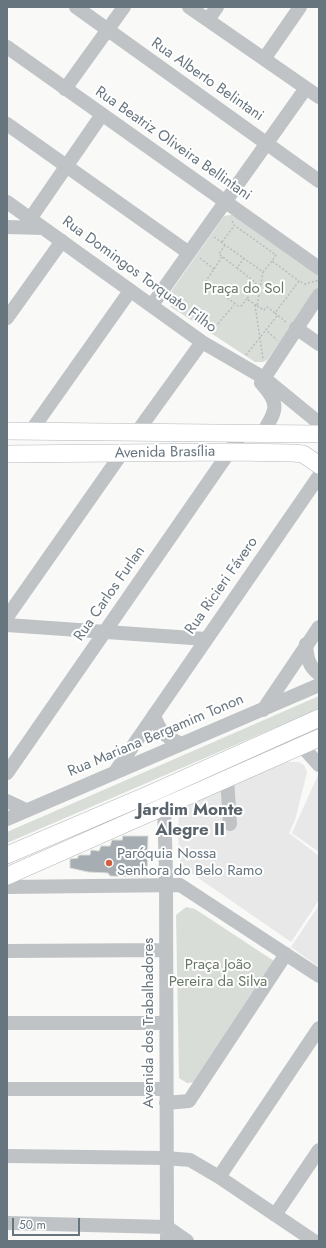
<!DOCTYPE html>
<html>
<head>
<meta charset="utf-8">
<style>
	body { margin:0 }
	#map { position:relative; width:326px; height:1248px; overflow:hidden; background:#f9f9f7; font-family:Jost,sans-serif }
	canvas { display:block }
	.frame { position:absolute; inset:0; border:8px solid #67757f; pointer-events:none }
	.scale { position:absolute; left:12px; top:1218px; width:68px; height:18px; box-sizing:border-box; border:2px solid #67757f; border-top:0; padding-left:5px; font-size:12px; line-height:14px; white-space:nowrap; color:#67757f; -webkit-text-stroke:3px #fff; paint-order:stroke }
</style>
</head>
<body>
<div id="map">
<canvas width="326" height="1248"></canvas>
<div class="frame"></div>
<div class="scale">50 m</div>
</div>
<script>
const g = document.querySelector('canvas').getContext('2d');
g.lineJoin = 'round';
function fill(path, color) {
  g.fillStyle = color;
  g.fill(path, 'evenodd');
}
function trace(path, color, width, dash) {
  g.strokeStyle = color;
  g.lineWidth = width;
  g.lineCap = dash ? 'butt' : 'round';
  g.setLineDash(dash || []);
  g.stroke(path);
}
function drawText(font, color, halo, rows, align = 'center') {
  g.font = font + ' Jost,sans-serif';
  g.lineWidth = 4;
  g.setLineDash([]);
  g.textBaseline = 'middle';
  g.strokeStyle = halo;
  g.fillStyle = color;
  for (const [text, x, y, turn = 0] of rows) {
    g.save();
    g.translate(x, y);
    g.rotate((+turn || 0) * Math.PI / 180);
    g.textAlign = isNaN(turn) ? turn : align;
    if (halo) g.strokeText(text, 0, 0);
    g.fillText(text, 0, 0);
    g.restore();
  }
}
fill(new Path2D(`
	M288 762H298L304 765 307 772 295 820 289 833 319 856V900L291 942 181 866 179 855 178 829 179 814 183 808 245 779Z
	M318 775 319 776V852L292 833Z
	M319 905V967L291 947Z`), '#e7e8e7');
fill(new Path2D(`
	M236 214 318 275 319 288 267 360 263 362H255L171 307 170 293 224 216Z
	M319 696V709L7 843V832Z
	M186 907 195 909 274 961 197 1082 187 1083 179 1078 176 915Z`), '#d9ddd7');
const building = new Path2D(`
	M123 836H148L147 877 110 876 108 873 88 872 70 868V859L78 858V856L80 855H90L91 850 99 851 101 846H110L112 840H122Z`);
fill(building, '#a7aeb3');
trace(building, '#dbdbd9', 1);
const major = new Path2D(`
	M7 431 319 434
	M7 454 230 452 293 453 303 454 319 465
	M7 855 152 793 319 718
	M7 876 319 738`);
trace(major, '#b3b7bb', 18);
trace(new Path2D(`
	M232 221 234 225 276 255 272 261 299 281
	M214 237 263 272 272 261
	M222 242 234 226
	M225 245 219 254 237 268
	M222 257 206 281 238 306H241L247 299
	M200 258 214 269
	M244 258 237 268 256 283 247 299 257 306 263 272
	M255 305 263 359
	M257 306 264 310 267 307 275 313
	M277 316 266 330 277 340
	M286 322 275 313 299 281 305 284 319 280
	M210 333 234 305
	M246 355 266 330`), '#b9bcbf', 1.5, [2, 2]);
trace(new Path2D(`
	M76 7 319 181
	M189 7 319 97
	M208 20 217 7
	M7 47 319 268
	M264 59 300 7
	M65 89 124 7
	M7 124 189 253
	M7 202 202 342 264 378 319 423
	M30 219 101 116
	M7 227 43 228
	M152 305 306 88
	M7 318 62 241
	M296 328 319 344
	M261 383 319 295
	M262 384C281 405 276 411 262 434
	M31 431 130 291
	M137 432 202 342
	M7 617 122 453
	M7 625 206 639
	M306 644C307 657 308 666 319 674
	M263 710 319 627
	M154 715C160 733 165 736 181 744
	M301 745 319 765
	M115 772 319 476
	M7 773 241 435
	M227 778 230 824
	M7 801 26 810
	M7 819 319 685
	M7 887 180 885 319 976
	M7 951 166 950
	M7 1023H166
	M7 1089H166
	M166 1103 189 1101 286 954
	M7 1156 166 1158 190 1160 219 1177 314 1241
	M219 1177 319 1028
	M275 1215 319 1150
	M7 1223 167 1227 187 1241
	M167 1241 166 873 164 806 174 783`), '#bfc3c6', 14);
trace(major, '#fff', 17);
for (const [x, y, r, color] of [
	[109,863,4,"#d06041"]
]) {
  const dot = new Path2D();
  dot.arc(x, y, r, 0, 2 * Math.PI);
  g.fillStyle = color;
  g.fill(dot);
  trace(dot, '#fff', 1.5);
}
drawText('15px', '#67757f', '#fff', [
	["Rua Alberto Belintani",207,80,35],
	["Rua Beatriz Oliveira Bellintani",173,144,35],
	["Rua Domingos Torquato Filho",139,275,36],
	["Avenida Brasília",165,453,-1],
	["Rua Ricieri Fávero",222,586,-55],
	["Rua Carlos Furlan",110,594,-55],
	["Rua Mariana Bergamim Tonon",156,736,-23],
	["Avenida dos Trabalhadores",149,1023,-90]
]);
drawText('15px', '#697766', '#fff', [
	["Praça do Sol",244,289],
	["Praça João",218,965],
	["Pereira da Silva",218,982]
]);
drawText('15px', '#67757f', '#fff', [
	["Paróquia Nossa",117,854],
	["Senhora do Belo Ramo",117,871]
], 'left');
drawText('bold 17px', '#59636b', '#fff', [
	["Jardim Monte",190,811],
	["Alegre II",190,831]
]);
</script>
</body>
</html>
